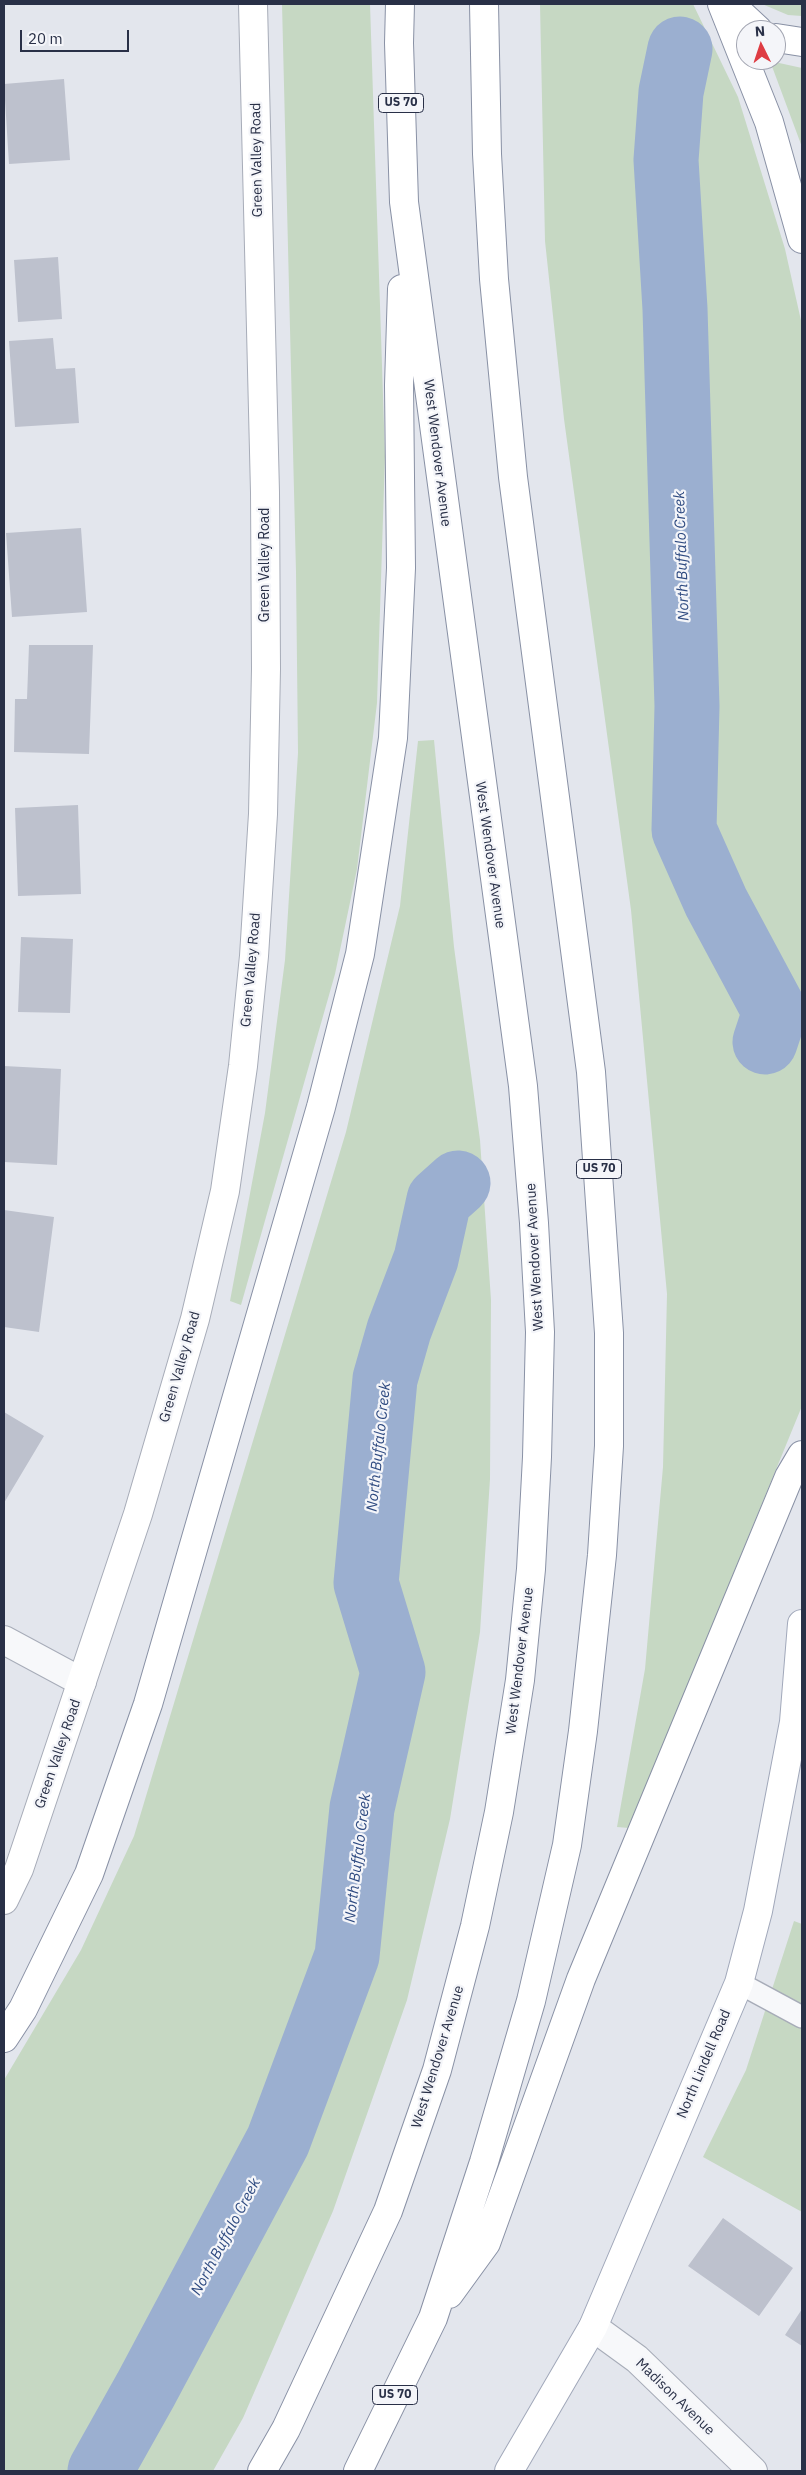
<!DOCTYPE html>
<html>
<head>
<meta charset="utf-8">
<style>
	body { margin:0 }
	#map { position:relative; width:806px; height:2475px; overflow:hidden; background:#e3e6ed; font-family:"IBM Plex Sans",sans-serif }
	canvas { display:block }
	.frame { position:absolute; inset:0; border:5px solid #293047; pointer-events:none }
	.north { position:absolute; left:736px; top:20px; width:50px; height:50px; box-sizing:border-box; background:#f4f5f9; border:1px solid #a3a6b2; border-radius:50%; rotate:356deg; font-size:14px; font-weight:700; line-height:20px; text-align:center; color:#293047 }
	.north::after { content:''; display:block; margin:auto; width:18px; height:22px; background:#de3c43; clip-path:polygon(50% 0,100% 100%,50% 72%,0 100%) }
	.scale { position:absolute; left:20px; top:30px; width:109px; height:22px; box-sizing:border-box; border:2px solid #293047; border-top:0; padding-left:6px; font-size:15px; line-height:18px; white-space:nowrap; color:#293047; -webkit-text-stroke:4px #f4f5f9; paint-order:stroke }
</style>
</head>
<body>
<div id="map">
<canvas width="806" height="2475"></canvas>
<div class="frame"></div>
<div class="north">N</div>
<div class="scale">20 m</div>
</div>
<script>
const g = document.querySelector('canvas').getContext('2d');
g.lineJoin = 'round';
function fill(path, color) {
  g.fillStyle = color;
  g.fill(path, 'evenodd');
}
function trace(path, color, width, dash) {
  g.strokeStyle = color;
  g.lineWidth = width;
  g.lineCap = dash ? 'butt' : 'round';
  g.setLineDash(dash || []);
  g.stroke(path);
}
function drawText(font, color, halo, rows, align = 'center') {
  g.font = font + ' "IBM Plex Sans",sans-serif';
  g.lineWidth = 4.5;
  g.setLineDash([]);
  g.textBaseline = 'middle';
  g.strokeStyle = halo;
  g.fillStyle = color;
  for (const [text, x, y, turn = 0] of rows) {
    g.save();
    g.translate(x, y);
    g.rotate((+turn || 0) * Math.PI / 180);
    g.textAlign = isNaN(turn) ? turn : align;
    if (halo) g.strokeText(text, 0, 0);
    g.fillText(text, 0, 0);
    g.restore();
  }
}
fill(new Path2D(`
	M282 4H370L385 456 377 703 357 869 335 974 241 1305 230 1301 265 1113 285 960 298 753 296 572Z
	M540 4H693L738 97 785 249 802 325V1406L629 1828 617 1827 645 1669 663 1467 667 1294 631 910 564 419 545 241Z
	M762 4H802V16L788 15Z
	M770 61 802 68V147Z
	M434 740 454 947 480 1140 491 1300 490 1479 480 1632 450 1819 407 2000 333 2211 243 2418 213 2471H4V2080L81 1950 134 1836 346 1132 400 906 418 741Z
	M794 1921 802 1924V2212L703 2157 746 2070Z`), '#c6d8c3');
trace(new Path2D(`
	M680 49 671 92 666 160 675 309 687 706 684 830 716 902 775 1012 765 1042
	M100 2471 146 2389 278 2141 347 1956 362 1808 393 1672 366 1583 385 1379 399 1330 426 1259 439 1200 458 1183`), '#9bafd0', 65);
fill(new Path2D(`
	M64 79 70 160 9 164 4 84Z
	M58 257 62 319 18 322 14 260Z
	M53 338 56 369 75 368 79 423 15 427 9 341Z
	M81 528 87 612 12 617 6 533Z
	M29 645H93L89 754 14 752 15 699H27Z
	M78 805 81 894 18 896 15 808Z
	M21 937 73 939 70 1013 18 1012Z
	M4 1066 61 1069 57 1165 4 1162Z
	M4 1210 54 1217 39 1332 4 1327Z
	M4 1412 44 1436 4 1503Z
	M723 2218 793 2268 759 2316 688 2266Z
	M802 2309V2346L785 2335Z`), '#bdc1cd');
const service = new Path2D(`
	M739 1983 802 2017`);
const minor = new Path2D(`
	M4 1640 82 1682
	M593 2327 637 2359 753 2471`);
const secondary = new Path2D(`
	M4 1900 19 1869 138 1514 195 1319 225 1191 243 1066 254 956 263 814 266 669 265 492 253 4`);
const primary = new Path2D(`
	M509 2471 593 2327 739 1983 758 1911 794 1722 802 1624`);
const motorway = new Path2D(`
	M722 4 769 122 802 239
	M730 4 758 30
	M776 38 802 42
	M4 2038 23 2009 89 1874 148 1704 321 1107 360 954 393 738 401 568 399 385 402 289
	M449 2294 486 2243 581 1979 789 1477 802 1455
	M262 2471 286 2429 388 2211 437 2070 475 1926 499 1812 520 1680 531 1569 537 1457 540 1332 534 1223 523 1086 404 202 399 43 400 4
	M358 2471 433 2318 484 2162 531 2001 567 1845 583 1731 602 1555 609 1446V1333L591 1072 513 477 494 279 487 154 484 4`);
trace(service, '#a7acb8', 24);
trace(minor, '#a7acb8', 30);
trace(secondary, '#a7acb8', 30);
trace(primary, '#a1a8ba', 30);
trace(motorway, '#8991a5', 30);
trace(service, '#f7f8fa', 21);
trace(minor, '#f7f8fa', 28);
trace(secondary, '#fff', 28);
trace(primary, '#fff', 28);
trace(motorway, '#fff', 28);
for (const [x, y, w] of [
	[401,103,45],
	[599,1169,45],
	[395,2395,45]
]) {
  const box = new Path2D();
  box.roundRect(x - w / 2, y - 9.5, w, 19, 4);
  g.fillStyle = '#f4f5f9';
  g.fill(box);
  trace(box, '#293047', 1);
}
drawText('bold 12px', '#293047', null, [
	["US 70",401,103],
	["US 70",599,1169],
	["US 70",395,2395]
]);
drawText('14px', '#293047', '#f4f5f9', [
	["Green Valley Road",257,160,-91],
	["West Wendover Avenue",437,453,83],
	["Green Valley Road",265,565,-90],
	["West Wendover Avenue",490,855,82],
	["Green Valley Road",251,970,-85],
	["West Wendover Avenue",535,1257,-93],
	["Green Valley Road",180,1367,-74],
	["West Wendover Avenue",520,1661,-83],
	["Green Valley Road",58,1754,-71],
	["West Wendover Avenue",438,2057,-73],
	["North Lindell Road",704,2064,-67],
	["Madison Avenue",675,2397,44]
]);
drawText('italic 15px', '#2e4a80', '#f4f5f9', [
	["North Buffalo Creek",682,556,-92],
	["North Buffalo Creek",379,1447,-84],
	["North Buffalo Creek",358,1858,-83],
	["North Buffalo Creek",226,2237,-62]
]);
</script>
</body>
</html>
